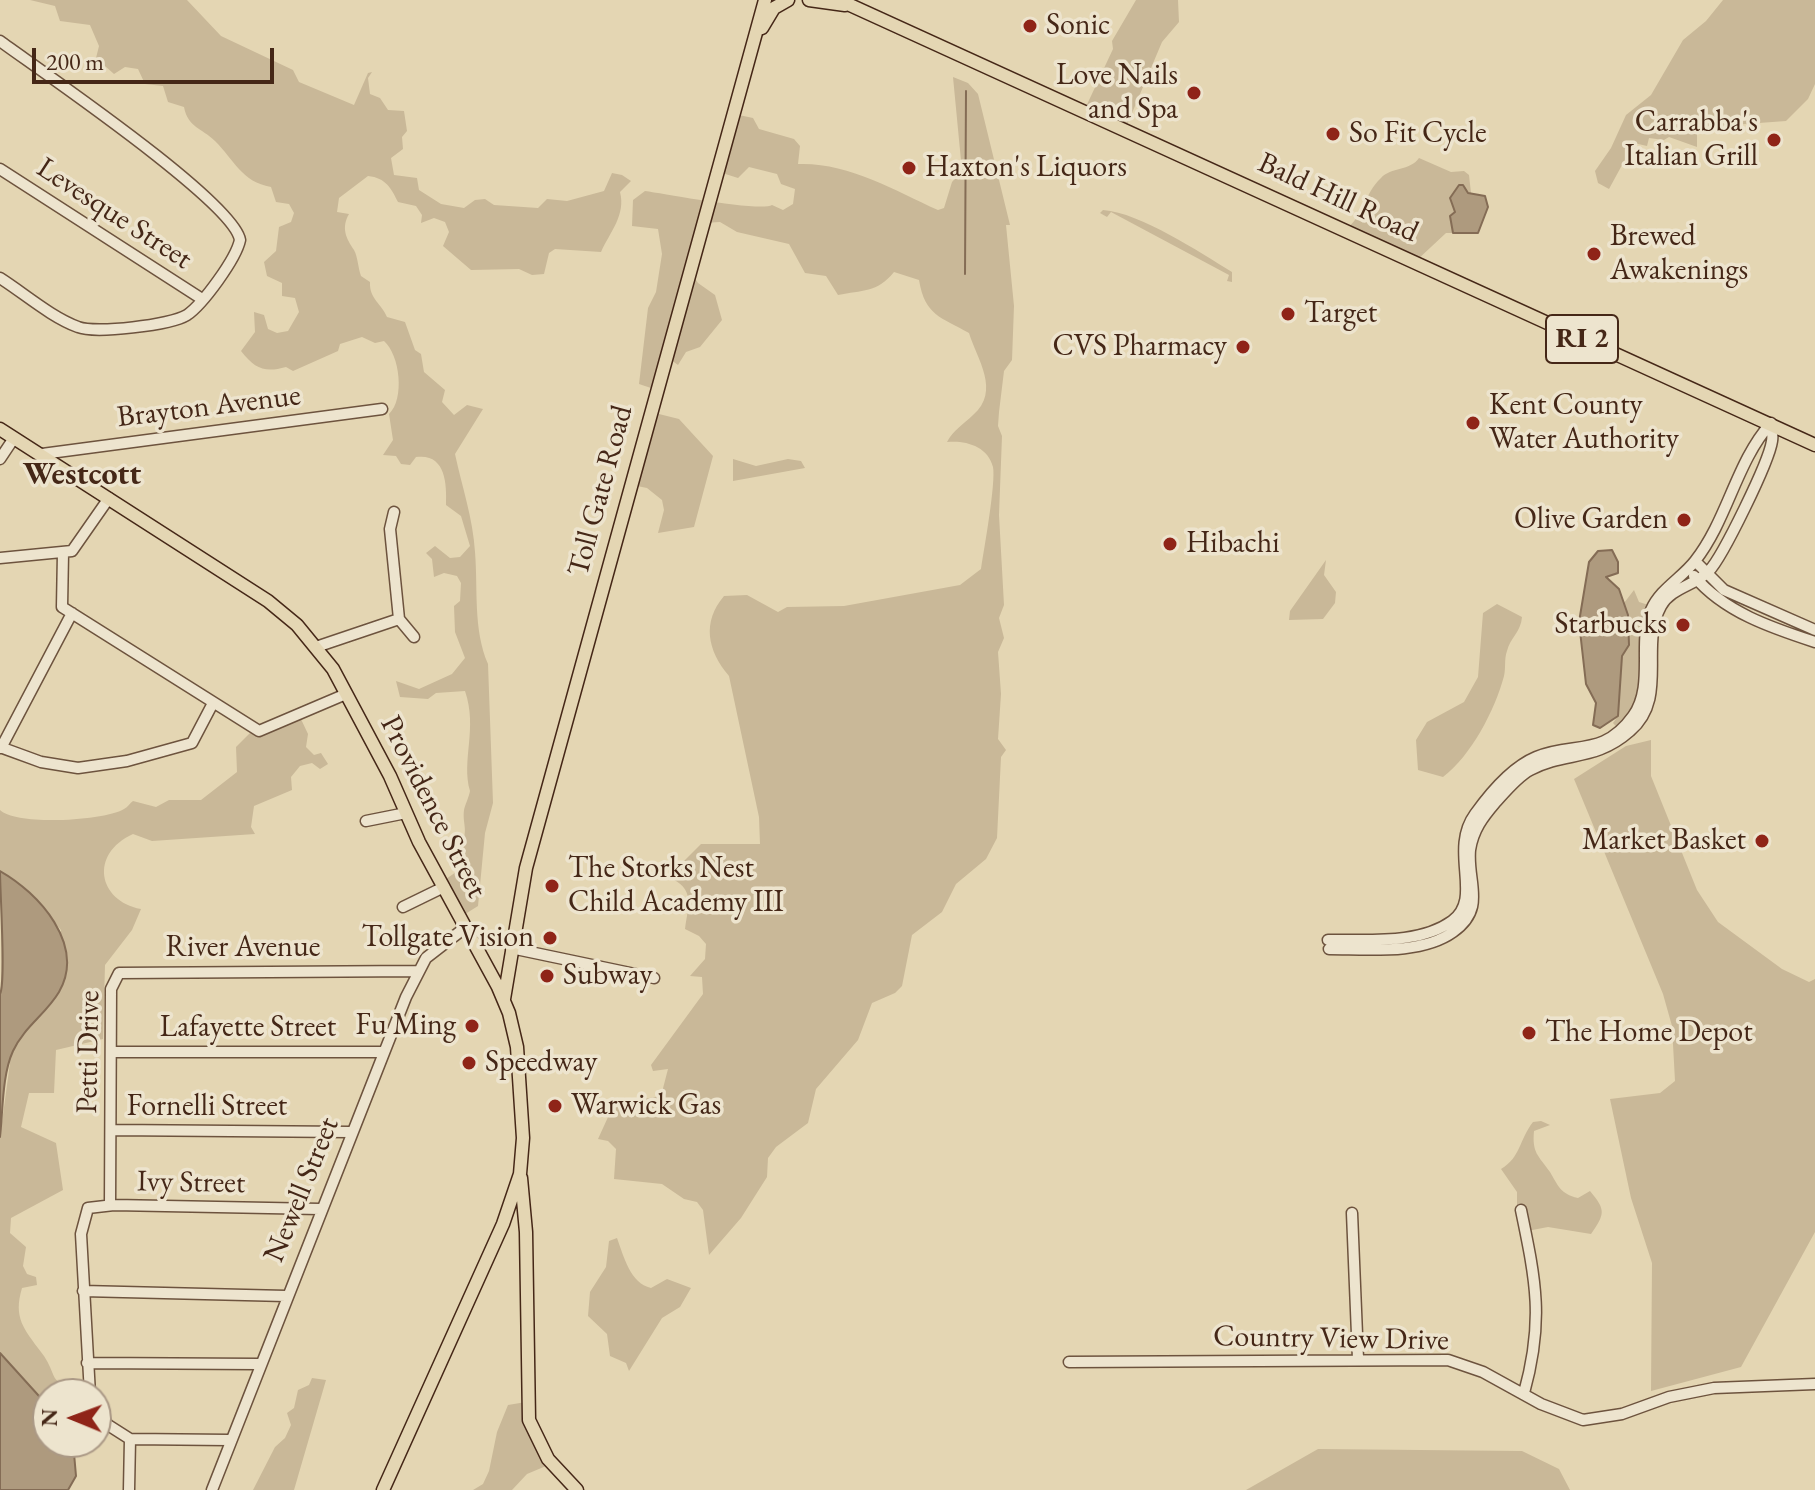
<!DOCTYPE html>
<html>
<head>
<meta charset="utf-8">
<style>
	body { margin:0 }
	#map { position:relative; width:1815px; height:1490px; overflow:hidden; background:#e4d6b3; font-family:"EB Garamond",serif }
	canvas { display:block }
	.north { position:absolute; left:32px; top:1378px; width:80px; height:80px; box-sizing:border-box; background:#ede4ce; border:2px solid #aa9885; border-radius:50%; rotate:271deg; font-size:22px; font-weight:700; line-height:32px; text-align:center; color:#452717 }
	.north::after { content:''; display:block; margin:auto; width:28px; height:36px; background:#8f2418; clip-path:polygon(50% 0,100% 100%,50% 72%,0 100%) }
	.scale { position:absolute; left:32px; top:48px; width:242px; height:36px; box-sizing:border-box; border:4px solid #452717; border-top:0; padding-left:10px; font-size:24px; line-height:28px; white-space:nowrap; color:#452717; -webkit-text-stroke:6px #ede4ce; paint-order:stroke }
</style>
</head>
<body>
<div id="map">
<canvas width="1815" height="1490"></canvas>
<div class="north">N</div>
<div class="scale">200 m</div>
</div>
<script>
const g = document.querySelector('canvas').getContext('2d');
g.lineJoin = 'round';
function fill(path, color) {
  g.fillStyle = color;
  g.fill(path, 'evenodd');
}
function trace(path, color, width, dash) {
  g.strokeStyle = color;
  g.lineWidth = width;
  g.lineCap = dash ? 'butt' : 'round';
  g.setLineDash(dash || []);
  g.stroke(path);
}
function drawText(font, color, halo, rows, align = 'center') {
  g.font = font + ' "EB Garamond",serif';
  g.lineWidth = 7;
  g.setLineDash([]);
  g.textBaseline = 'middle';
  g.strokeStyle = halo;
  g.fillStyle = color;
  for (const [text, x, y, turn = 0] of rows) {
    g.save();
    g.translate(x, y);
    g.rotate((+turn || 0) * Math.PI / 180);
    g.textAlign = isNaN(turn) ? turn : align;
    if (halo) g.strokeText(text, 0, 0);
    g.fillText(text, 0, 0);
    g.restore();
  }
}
fill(new Path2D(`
	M30 0H187L221 36 293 70 299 82 354 105 368 73 372 72 368 78 370 94 380 98 388 110 404 111 407 131 402 137 403 149 391 158 394 175 417 178 419 190 441 204 464 208 475 200 485 199 494 205 538 208 547 199 567 201 604 191 612 173 622 175 631 181 620 192C626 215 610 232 601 252L555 249 549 253 544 274 532 275 519 269 471 270 443 246 449 232 445 222 434 218 421 223 422 215 416 206 398 202C391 188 386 178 368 176L339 198 337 212 349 214C341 228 346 238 354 250 358 257 358 268 361 276L370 282C369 299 382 304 387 317L405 322 415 350 421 354 424 372 445 390 442 402 454 415 467 405 483 409 455 454C462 487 473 518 475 552 478 589 473 629 488 664L493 803 485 833 478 906 462 916 443 881 462 868 452 849 459 848C470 831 462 825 464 810 465 805 469 797 470 791 461 760 478 729 465 691L436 693 428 699 400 697 396 681 419 689 452 674 465 658 455 632 454 606 460 601 461 583 457 576 444 573 434 577 432 559 426 553 435 546 450 558 460 557 470 546 461 516 446 505C447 482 445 453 416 457L410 465 401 464 396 456 383 455 393 440 389 414C405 399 400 355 384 341L375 343 362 337 340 344 338 351 293 371 286 367C265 373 255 369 241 351L255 332 254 312 264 315 268 329 277 333 288 331 299 312 295 298 282 296V283L267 276 264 262 276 251 279 227 291 222 294 213 289 204 276 202 271 187C242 182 234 160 215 141 202 128 188 128 184 107L168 102 163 86 145 84 138 69 125 67 114 74 96 58 99 46 90 25 60 21 55 6Z
	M1136 0H1178L1179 22 1162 42 1124 132 1083 113 1113 49 1112 41Z
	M1723 0H1815V84L1808 99 1786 121 1704 127 1697 131V147L1669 137 1664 140 1649 138 1647 146 1634 143 1609 189 1598 183 1595 171 1611 148 1626 115 1651 95 1683 40 1706 21Z
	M953 77 968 83 978 94 1010 225H1006L1014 306 1012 360 1004 371 999 412 998 426 1002 436 999 515 1004 605 999 618 1004 638 998 652 1001 694 998 739 1006 750 1001 757 997 838 986 859 956 884 942 912 912 935 902 986 895 993 872 1003 858 1040 816 1089 808 1123 776 1147 768 1158 767 1177 741 1218 709 1255 703 1210 697 1202 684 1199 662 1184 614 1179 616 1149 608 1141 598 1139 614 1104 661 1096 668 1069 653 1071 651 1065 703 994 702 977 690 976 705 959 706 944 699 936 685 929C688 906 696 888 668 877L701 844H760L759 817 729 676C707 650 702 622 724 596L747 595 778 612 787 607 844 606 960 585 981 569C984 549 996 483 993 467 988 446 965 440 947 442 954 429 963 425 973 415 1001 391 977 359 969 333 941 317 925 316 919 280L894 272C877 293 862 290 838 295L826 276 805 273 789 244 737 232 720 222 703 223 689 270 698 283 715 295 722 320 700 347 686 352 678 365 667 357 657 390 639 384 648 308 656 292 662 254 658 229 632 226 633 200 645 191C666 194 761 212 772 205L783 210 793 204 795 189 781 184 777 174 749 167 738 178 716 171 734 114 753 118 759 129 794 139 800 146 798 164C847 162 894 190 938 210L944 208 952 182 962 171Z
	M1419 158 1451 172 1464 171 1469 175 1471 193 1454 203 1455 212 1450 217 1453 233H1446L1416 261 1346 229C1363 217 1364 194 1381 178 1391 167 1410 171 1419 158Z
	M1103 210C1141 213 1199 252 1232 272V282L1227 281 1229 275 1111 212 1107 217 1100 213Z
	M651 412 679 419 713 456 694 527 658 533 664 510 662 500 647 488 632 485Z
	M733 459 756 466 788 459 801 461 805 468 733 481Z
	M1326 560 1324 575 1336 592 1335 603 1323 619 1289 620 1290 611Z
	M1634 590 1639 602 1658 608 1651 691 1621 732 1613 723 1618 716 1620 660 1629 645 1624 603Z
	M1497 604 1522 617C1521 632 1510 638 1507 651 1504 659 1506 668 1504 676 1495 710 1471 756 1443 777L1418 770 1416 740 1427 722 1464 702 1478 677 1483 613Z
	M300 717 308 734 306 747 314 755 321 753 328 764 320 769 312 763 300 766 291 777 292 790 254 806 251 827 255 834 152 841 133 834C89 854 98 901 141 909L132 930 105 965 103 1039 56 1050 54 1093H29L21 1127 56 1143 63 1190 11 1218 10 1233 26 1247 23 1266 27 1274 36 1277 37 1285 22 1288C13 1318 24 1329 41 1352 60 1376 45 1387 87 1387L89 1394H48V1406L0 1353V1137L11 1055 22 1034 59 992 61 930 25 888 0 871V810C16 826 104 821 124 809 128 807 130 803 133 801L156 807 169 800H201L237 772 236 747 254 729Z
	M1651 740V776L1697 890 1718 922 1782 969 1809 982 1815 979V1232L1741 1367 1651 1391 1652 1263 1631 1198 1610 1099 1660 1093 1675 1081 1672 1026 1663 994 1574 779 1626 746Z
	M1541 1121 1550 1125 1534 1131C1532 1153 1538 1155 1550 1172 1558 1185 1560 1194 1578 1198L1590 1191C1606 1210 1605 1214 1591 1234L1548 1227 1527 1231 1517 1206V1192L1501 1169C1521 1157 1519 1140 1533 1122Z
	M617 1238C624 1257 630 1283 651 1288L667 1279 691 1288 680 1307 662 1318 629 1371 626 1363 610 1356 607 1334 588 1316 590 1292 606 1267 609 1241Z
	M312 1378 326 1380 294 1490H253L275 1447 285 1438 291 1425 287 1413 294 1408 298 1390 309 1385Z
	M526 1402 546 1466 527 1474 512 1490H473L483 1484 489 1471 497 1432 508 1405Z
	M1318 1449 1522 1451 1559 1469 1570 1490H1246Z`), '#c9b898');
const water = new Path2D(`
	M1459 185H1463L1468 193 1485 196 1488 207 1478 233H1453L1450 216 1455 212 1450 198Z
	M1612 550 1618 562V573L1606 577 1619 589 1628 615 1629 645 1622 656 1618 716 1600 728 1593 725 1596 703 1586 684 1579 622 1589 562 1598 551Z
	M0 871C39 893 86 945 59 992 46 1014 24 1027 13 1051 2 1075 3 1111 0 1137V994C6 983 0 892 0 871Z
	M0 1353 48 1406V1442H73L76 1476 68 1490H0Z`);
fill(water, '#ae9a7e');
trace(water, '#846c55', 2);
trace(new Path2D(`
	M965 274 966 91`), '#846c55', 2);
const minor = new Path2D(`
	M0 41C41 71 234 202 240 240 236 259 203 304 187 315 171 325 95 334 78 327 51 317 25 294 0 278
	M0 169 202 299
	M42 454 382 409
	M0 459 14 438
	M394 512 390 529 399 619
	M63 553 62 607 259 731 346 694
	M0 558 72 551 109 498
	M1695 561 1724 590 1815 630
	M1694 576C1724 612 1772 628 1815 642
	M399 619 414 637
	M316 647 399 619
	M0 747 41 762 78 768 127 761 192 743 213 703
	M1 748 72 613
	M366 821 406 813
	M403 907 444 887
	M1328 940C1367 939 1419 945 1452 921 1484 898 1448 851 1475 814 1490 793 1512 767 1536 757 1573 741 1603 758 1633 716 1655 685 1637 642 1651 610 1660 589 1682 578 1695 561 1728 519 1736 462 1771 423
	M511 948 654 978
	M1329 949C1367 949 1421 955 1453 932 1487 908 1467 883 1470 850 1473 830 1483 817 1495 803 1505 792 1517 777 1530 770 1566 751 1595 762 1630 731 1669 698 1639 646 1661 606 1672 587 1695 586 1709 571 1723 556 1769 462 1772 441 1773 436 1772 429 1771 423
	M112 1052H383
	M112 1130 350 1132
	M110 1205 111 989 119 973 419 971
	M1521 1210C1536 1282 1544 1321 1524 1393
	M1352 1213 1358 1359
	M83 1291 286 1296
	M1069 1362 1448 1360 1483 1372 1541 1404 1583 1420 1622 1414 1669 1397 1714 1388 1815 1384
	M87 1363 259 1364
	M90 1394 81 1234 88 1208 114 1205 320 1209
	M96 1407 108 1425 130 1439 129 1490
	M130 1439 229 1440
	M212 1490 406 997 426 958 466 927`);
const major = new Path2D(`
	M809 0 845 5
	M839 0 1815 445
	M762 28 774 8 788 0
	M0 429 268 601 297 625 333 669 390 776 419 842 498 987 509 1013 517 1047 523 1138 520 1174 503 1224 383 1490
	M504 999 526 868 765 0
	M521 1178 526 1232 529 1420 548 1459 577 1490`);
trace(minor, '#6d533e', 13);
trace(major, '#452717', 15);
trace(minor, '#ede4ce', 10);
trace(major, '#e4d6b3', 12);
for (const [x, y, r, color] of [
	[1030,26,8,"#8f2418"],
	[1194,93,8,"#8f2418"],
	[1333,134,8,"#8f2418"],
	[1774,140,8,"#8f2418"],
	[909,168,8,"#8f2418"],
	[1594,254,8,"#8f2418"],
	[1288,314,8,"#8f2418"],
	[1243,347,8,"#8f2418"],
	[1473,423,8,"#8f2418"],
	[1684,520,8,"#8f2418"],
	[1170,544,8,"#8f2418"],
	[1683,625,8,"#8f2418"],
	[1762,841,8,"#8f2418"],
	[552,886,8,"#8f2418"],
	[550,938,8,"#8f2418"],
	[547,976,8,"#8f2418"],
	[472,1026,8,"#8f2418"],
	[1529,1033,8,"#8f2418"],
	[469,1063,8,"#8f2418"],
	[555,1106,8,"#8f2418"]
]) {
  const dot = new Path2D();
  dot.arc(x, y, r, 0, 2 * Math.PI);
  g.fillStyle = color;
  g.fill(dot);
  trace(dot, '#ede4ce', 3);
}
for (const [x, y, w] of [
	[1582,339,72]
]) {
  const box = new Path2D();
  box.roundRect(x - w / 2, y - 24, w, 48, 6);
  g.fillStyle = '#ede4ce';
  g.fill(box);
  trace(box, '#452717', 2);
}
drawText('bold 28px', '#452717', null, [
	["RI 2",1582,339]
]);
drawText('30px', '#452717', '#ede4ce', [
	["Sonic",1046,26],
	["Love Nails",1178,76,"right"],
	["and Spa",1178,110,"right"],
	["Carrabba's",1758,123,"right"],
	["Italian Grill",1758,157,"right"],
	["So Fit Cycle",1349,134],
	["Haxton's Liquors",925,168],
	["Brewed",1610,237],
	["Awakenings",1610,271],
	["Target",1304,314],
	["CVS Pharmacy",1227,347,"right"],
	["Kent County",1489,406],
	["Water Authority",1489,440],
	["Olive Garden",1668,520,"right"],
	["Hibachi",1186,544],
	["Starbucks",1667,625,"right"],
	["Market Basket",1746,841,"right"],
	["The Storks Nest",568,869],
	["Child Academy III",568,903],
	["Tollgate Vision",534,938,"right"],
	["Subway",563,976],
	["Fu Ming",456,1026,"right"],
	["The Home Depot",1545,1033],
	["Speedway",485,1063],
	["Warwick Gas",571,1106]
], 'left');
drawText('30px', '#452717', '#ede4ce', [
	["Bald Hill Road",1338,198,25],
	["Levesque Street",114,214,33],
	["Brayton Avenue",209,407,-7],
	["Toll Gate Road",601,491,-75],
	["Providence Street",433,807,63],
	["River Avenue",243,948],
	["Lafayette Street",248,1028],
	["Petti Drive",89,1052,-89],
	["Fornelli Street",207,1107],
	["Ivy Street",191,1183,1],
	["Newell Street",302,1190,-68],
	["Country View Drive",1331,1339,1]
]);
drawText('bold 32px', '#452717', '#ede4ce', [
	["Westcott",82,475]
]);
</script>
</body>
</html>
